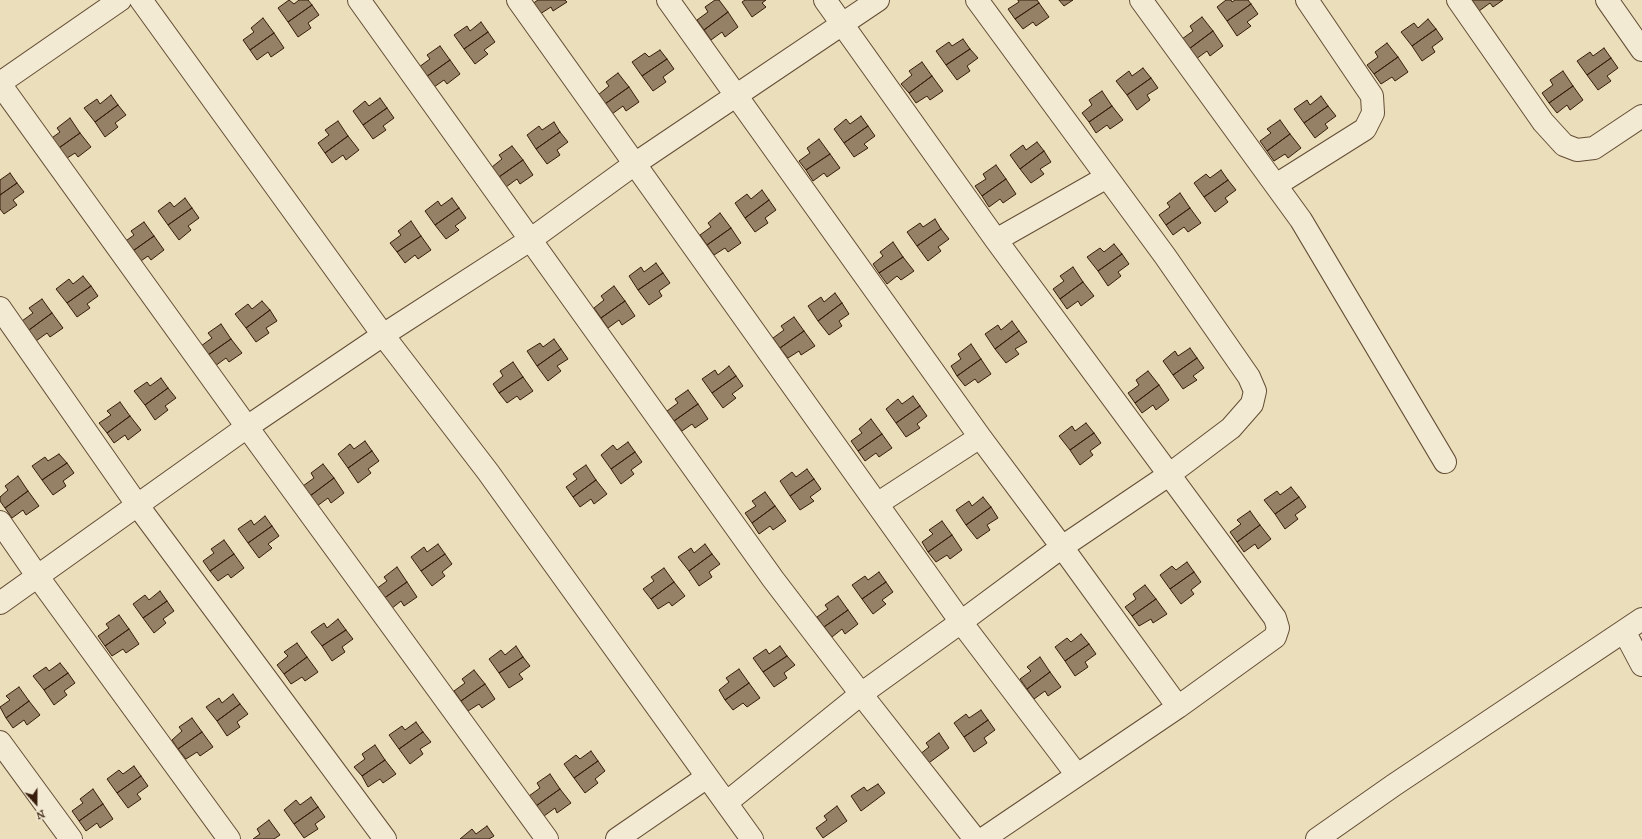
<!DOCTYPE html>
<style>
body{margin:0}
#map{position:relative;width:1642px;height:839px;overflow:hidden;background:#ebdeba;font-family:"IM FELL French Canon",serif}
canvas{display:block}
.north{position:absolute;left:16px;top:783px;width:40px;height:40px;-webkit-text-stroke:3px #f2ead2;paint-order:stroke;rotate:159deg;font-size:11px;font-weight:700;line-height:16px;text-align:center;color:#371d0a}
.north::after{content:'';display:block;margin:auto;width:14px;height:18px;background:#371d0a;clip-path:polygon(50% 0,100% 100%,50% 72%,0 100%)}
</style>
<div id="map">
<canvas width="1642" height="839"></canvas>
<div class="north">N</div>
</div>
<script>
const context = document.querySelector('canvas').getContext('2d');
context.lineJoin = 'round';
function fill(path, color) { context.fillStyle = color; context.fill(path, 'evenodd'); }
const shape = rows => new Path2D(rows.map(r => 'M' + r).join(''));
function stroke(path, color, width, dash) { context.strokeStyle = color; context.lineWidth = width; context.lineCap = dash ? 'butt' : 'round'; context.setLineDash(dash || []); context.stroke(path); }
const building = shape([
 [289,0,294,4,299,0,308,0,312,5,288,22,278,8,289,0],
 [538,0,565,0,567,2,553,11,551,7,540,14,532,4,538,0],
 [715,0,719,0,728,12,704,30,697,20,708,12,705,7,715,0],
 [745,0,766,0,762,3,766,7,752,17,742,2,745,0],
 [1018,0,1037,0,1039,3,1015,19,1008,9,1019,2,1018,0],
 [1059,0,1073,0,1064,6,1059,0],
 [1226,0,1231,0,1232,2,1235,0,1248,0,1251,4,1227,21,1217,7,1226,0],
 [1472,0,1503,0,1493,7,1490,3,1479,11,1472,0],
 [1039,3,1049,17,1036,26,1033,22,1023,29,1015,19,1039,3],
 [1251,4,1258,14,1247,22,1251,26,1237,36,1227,21,1251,4],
 [312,5,319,15,308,23,311,28,298,37,288,22,312,5],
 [728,12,738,27,725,37,722,32,711,40,704,30,728,12],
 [1202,17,1213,31,1189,49,1182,39,1193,31,1190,26,1202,17],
 [263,18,274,33,250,50,243,40,254,32,251,28,263,18],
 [1428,19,1436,29,1412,46,1401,32,1414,23,1418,28,1428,19],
 [481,22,488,32,464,49,454,35,467,26,470,31,481,22],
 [1436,29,1443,39,1432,47,1435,52,1422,61,1412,46,1436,29],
 [1213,31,1223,46,1210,56,1207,51,1196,59,1189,49,1213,31],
 [488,32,495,42,484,50,488,54,475,64,464,49,488,32],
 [274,33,284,48,271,57,268,52,257,60,250,50,274,33],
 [963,39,970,49,946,65,936,51,949,42,952,46,963,39],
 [1387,43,1398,57,1374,74,1367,65,1378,57,1375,52,1387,43],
 [440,46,450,60,426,77,419,67,430,59,427,55,440,46],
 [1604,48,1611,58,1587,75,1577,61,1590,52,1593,56,1604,48],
 [970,49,978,58,967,66,970,71,957,80,946,65,970,49],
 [660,50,667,59,642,76,632,62,645,53,649,57,660,50],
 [1398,57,1408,72,1395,81,1392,77,1381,84,1374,74,1398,57],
 [1611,58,1618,68,1607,76,1611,81,1598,90,1587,75,1611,58],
 [667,59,674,69,663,77,666,82,653,91,642,76,667,59],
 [450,60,460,74,447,84,444,80,434,87,426,77,450,60],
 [922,62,932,76,909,93,901,84,912,75,909,71,922,62],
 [1143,68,1151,78,1127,95,1116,81,1129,71,1132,76,1143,68],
 [1563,71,1573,86,1549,103,1542,93,1553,85,1550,80,1563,71],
 [618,73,629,87,605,104,598,95,609,86,606,82,618,73],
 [932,76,943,91,930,100,927,96,916,103,909,93,932,76],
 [1151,78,1158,88,1147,95,1150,100,1137,110,1127,95,1151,78],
 [1573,86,1583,100,1570,110,1567,105,1557,113,1549,103,1573,86],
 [629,87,639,102,626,111,623,106,612,114,605,104,629,87],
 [1102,91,1112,106,1089,122,1082,113,1092,105,1089,100,1102,91],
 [111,95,118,105,95,122,84,108,97,99,100,104,111,95],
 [1321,96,1328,106,1304,123,1294,109,1307,100,1310,105,1321,96],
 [380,98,387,108,363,125,353,111,365,101,369,106,380,98],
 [118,105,126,115,115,123,118,127,105,137,95,122,118,105],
 [1112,106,1123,120,1110,129,1107,125,1096,133,1089,122,1112,106],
 [1328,106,1336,116,1325,124,1328,128,1315,138,1304,123,1328,106],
 [387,108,394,118,383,126,386,130,373,139,363,125,387,108],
 [861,116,868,126,844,143,834,129,846,119,850,124,861,116],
 [70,118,80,133,56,150,49,140,60,132,57,128,70,118],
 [1280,120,1290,134,1267,151,1260,141,1271,133,1267,129,1280,120],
 [338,121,348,136,325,153,318,143,329,135,325,130,338,121],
 [554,122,560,132,536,149,527,135,539,126,542,130,554,122],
 [868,126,875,136,864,144,868,148,854,157,844,143,868,126],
 [560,132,568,142,557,150,560,155,547,164,536,149,560,132],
 [80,133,91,147,78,157,75,153,64,160,56,150,80,133],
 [1290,134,1301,148,1288,158,1285,154,1274,161,1267,151,1290,134],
 [348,136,359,150,346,160,343,155,332,163,325,153,348,136],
 [819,139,830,154,806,170,799,161,810,153,807,148,819,139],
 [1037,142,1044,151,1020,169,1010,155,1023,145,1026,150,1037,142],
 [512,146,523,160,499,177,492,167,502,159,499,155,512,146],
 [1044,151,1051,162,1040,169,1044,174,1031,183,1020,169,1044,151],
 [830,154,840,168,827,177,824,173,813,181,806,170,830,154],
 [523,160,533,175,520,184,517,179,506,187,499,177,523,160],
 [996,165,1006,179,982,196,975,186,986,179,983,174,996,165],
 [1221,170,1228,180,1204,197,1194,183,1206,174,1210,178,1221,170],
 [10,173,17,183,0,195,0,180,10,173],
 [1006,179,1016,194,1003,203,1000,199,989,207,982,196,1006,179],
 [1228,180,1236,190,1225,198,1228,202,1215,212,1204,197,1228,180],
 [17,183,24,192,13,200,17,205,4,214,0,209,0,195,17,183],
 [762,190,769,200,745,218,735,203,747,194,751,199,762,190],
 [1180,193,1190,208,1166,225,1159,215,1170,207,1167,203,1180,193],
 [185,198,192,208,168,225,158,211,170,202,174,207,185,198],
 [452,198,459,208,435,225,425,211,438,201,441,206,452,198],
 [769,200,776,210,765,218,768,223,755,232,745,218,769,200],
 [192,208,199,218,188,226,191,230,179,240,168,225,192,208],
 [459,208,466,218,455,226,459,230,446,239,435,225,459,208],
 [1190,208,1201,223,1188,232,1184,227,1173,235,1166,225,1190,208],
 [720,213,731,228,707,245,700,235,711,227,708,223,720,213],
 [935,219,941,229,917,246,907,232,920,223,923,227,935,219],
 [411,221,421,236,397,252,390,243,401,235,398,231,411,221],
 [144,222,154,236,130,253,123,243,134,235,131,231,144,222],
 [731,228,741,243,728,252,725,248,714,255,707,245,731,228],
 [941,229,949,239,938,247,941,251,928,261,917,246,941,229],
 [154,236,164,250,151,260,148,256,138,263,130,253,154,236],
 [421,236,431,250,418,259,415,255,405,263,397,252,421,236],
 [893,242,903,257,879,273,873,264,883,256,880,252,893,242],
 [1114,244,1122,254,1098,271,1087,257,1100,248,1104,252,1114,244],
 [1122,254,1129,264,1118,272,1121,276,1108,286,1098,271,1122,254],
 [903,257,914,271,901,280,897,276,887,284,879,273,903,257],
 [656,263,663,273,638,290,629,276,641,267,644,272,656,263],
 [1073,267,1083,282,1060,299,1053,289,1064,281,1060,276,1073,267],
 [663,273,670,283,659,291,662,296,649,305,638,290,663,273],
 [83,276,91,286,67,303,56,289,69,279,73,284,83,276],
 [1083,282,1094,296,1081,306,1078,301,1067,309,1060,299,1083,282],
 [91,286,98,296,87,304,90,308,77,317,67,303,91,286],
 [614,286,625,301,601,318,594,308,604,300,601,296,614,286],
 [835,293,842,303,818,321,808,306,821,297,824,302,835,293],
 [42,299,52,313,29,330,22,321,33,313,29,308,42,299],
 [262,301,270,310,246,328,235,314,248,304,252,309,262,301],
 [625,301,635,316,622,325,619,320,608,328,601,318,625,301],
 [842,303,849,314,839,321,842,326,829,335,818,321,842,303],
 [270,310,277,321,266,328,269,333,256,342,246,328,270,310],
 [52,313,63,328,50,337,47,333,36,341,29,330,52,313],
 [794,317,804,331,780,348,773,338,784,330,781,326,794,317],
 [1012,321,1019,331,995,349,985,334,998,325,1001,330,1012,321],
 [221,324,231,339,208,355,201,346,212,338,208,333,221,324],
 [804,331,815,346,801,355,799,351,788,358,780,348,804,331],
 [1019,331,1027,342,1015,349,1019,354,1006,363,995,349,1019,331],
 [231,339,242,353,229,362,226,358,215,366,208,355,231,339],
 [554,339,561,349,537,366,527,351,540,343,543,347,554,339],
 [971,344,981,359,957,376,951,366,961,359,958,354,971,344],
 [1190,348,1197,358,1173,375,1163,361,1175,351,1178,356,1190,348],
 [561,349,568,359,557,366,561,371,548,381,537,366,561,349],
 [1197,358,1204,368,1193,376,1197,380,1183,389,1173,375,1197,358],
 [981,359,991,374,978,383,975,379,965,386,957,376,981,359],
 [513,362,523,377,499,393,493,384,503,376,500,371,513,362],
 [729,366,736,376,712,393,702,379,715,370,718,375,729,366],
 [1148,371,1159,385,1135,403,1128,393,1139,385,1136,380,1148,371],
 [736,376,743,386,732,394,736,398,723,408,712,393,736,376],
 [523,377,533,391,520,400,517,396,507,403,499,393,523,377],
 [161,378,168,388,145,405,134,391,147,382,150,386,161,378],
 [1159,385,1169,400,1156,410,1153,405,1142,413,1135,403,1159,385],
 [168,388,176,398,165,406,168,410,155,420,145,405,168,388],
 [688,390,698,404,674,421,667,411,678,403,675,399,688,390],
 [913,396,920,406,896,423,886,409,898,399,902,404,913,396],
 [120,402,130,416,107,433,99,423,111,415,107,411,120,402],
 [698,404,708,419,695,428,692,424,682,431,674,421,698,404],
 [920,406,927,416,917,424,920,428,906,437,896,423,920,406],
 [130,416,141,430,128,440,125,435,114,443,107,433,130,416],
 [871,419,882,434,858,451,851,441,862,433,859,429,871,419],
 [1086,423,1094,433,1070,450,1059,436,1072,426,1075,431,1086,423],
 [1094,433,1101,443,1090,451,1093,455,1080,465,1070,450,1094,433],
 [882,434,892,448,879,457,876,453,865,461,858,451,882,434],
 [365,441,372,451,348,468,338,454,350,444,354,449,365,441],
 [628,442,635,452,611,469,601,455,613,445,617,450,628,442],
 [372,451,379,461,368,469,371,473,358,483,348,468,372,451],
 [635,452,642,462,631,470,634,474,621,484,611,469,635,452],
 [59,454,67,463,42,480,32,466,45,457,48,461,59,454],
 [67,463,74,473,63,481,66,486,53,495,42,480,67,463],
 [323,464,334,478,310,496,303,486,314,478,311,473,323,464],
 [586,465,596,480,573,497,566,487,577,479,573,474,586,465],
 [807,469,814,479,790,496,780,481,792,472,796,477,807,469],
 [18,476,28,491,5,508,0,501,0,497,8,490,5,486,18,476],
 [334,478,344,493,331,503,328,498,317,506,310,496,334,478],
 [814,479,821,489,810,497,814,501,800,510,790,496,814,479],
 [596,480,607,494,594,504,591,499,580,507,573,497,596,480],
 [1291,487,1299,497,1275,514,1264,500,1277,491,1280,495,1291,487],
 [28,491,39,506,26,515,23,510,12,518,5,508,28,491],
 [765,492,775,506,752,523,745,513,756,506,752,501,765,492],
 [983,497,991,507,966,525,956,510,969,501,972,506,983,497],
 [1299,497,1306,507,1295,515,1298,519,1285,529,1275,514,1299,497],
 [775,506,786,521,773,530,770,526,759,534,752,523,775,506],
 [991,507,998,518,987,525,990,530,977,539,966,525,991,507],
 [1250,511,1260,525,1237,542,1230,532,1241,524,1237,520,1250,511],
 [265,516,272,526,248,543,238,529,251,520,254,525,265,516],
 [942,521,952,535,928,552,922,542,933,534,929,530,942,521],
 [1260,525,1271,539,1258,549,1255,544,1244,552,1237,542,1260,525],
 [272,526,279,536,268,544,272,548,259,558,248,543,272,526],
 [952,535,962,550,950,559,947,555,936,562,928,552,952,535],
 [224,540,234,554,210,571,203,561,214,553,211,549,224,540],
 [438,544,445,554,421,571,411,557,424,547,427,552,438,544],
 [705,544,712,554,689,571,678,557,691,548,694,553,705,544],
 [234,554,244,568,231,578,228,574,218,581,210,571,234,554],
 [445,554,452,564,442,572,445,576,432,586,421,571,445,554],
 [712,554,720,564,709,572,712,577,699,586,689,571,712,554],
 [1187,562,1194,572,1170,589,1160,575,1172,566,1176,570,1187,562],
 [397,567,407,582,383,599,376,589,387,581,384,577,397,567],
 [664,568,674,582,651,599,643,589,654,581,651,577,664,568],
 [879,572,886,582,862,599,852,585,865,576,868,580,879,572],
 [1194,572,1201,582,1191,590,1194,594,1181,604,1170,589,1194,572],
 [407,582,417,597,404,606,401,601,391,609,383,599,407,582],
 [674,582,685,596,672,606,669,602,658,609,651,599,674,582],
 [886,582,893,592,882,600,886,604,873,614,862,599,886,582],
 [1145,585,1156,599,1132,616,1125,607,1136,599,1133,594,1145,585],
 [160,591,167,601,143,618,133,604,145,595,149,600,160,591],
 [838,596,848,610,824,627,817,617,828,609,825,605,838,596],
 [1156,599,1167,614,1153,623,1151,619,1139,626,1132,616,1156,599],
 [167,601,174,611,163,619,166,623,154,633,143,618,167,601],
 [848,610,858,624,845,634,842,629,832,637,824,627,848,610],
 [119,615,129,629,105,646,98,636,109,628,106,624,119,615],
 [338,619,346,630,322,646,311,632,324,623,327,628,338,619],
 [129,629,139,644,126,653,123,649,112,656,105,646,129,629],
 [346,630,353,639,342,647,345,652,332,661,322,646,346,630],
 [1081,634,1089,644,1065,661,1055,647,1067,638,1071,642,1081,634],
 [297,643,307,657,284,674,277,665,288,656,284,652,297,643],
 [1089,644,1096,654,1085,662,1088,667,1075,676,1065,661,1089,644],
 [516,646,523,657,499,673,489,659,501,650,505,655,516,646],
 [780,646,787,656,763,672,753,658,766,649,769,654,780,646],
 [787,656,795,665,784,673,787,678,774,687,763,672,787,656],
 [307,657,318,672,305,681,302,677,291,684,284,674,307,657],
 [523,657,530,666,519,674,523,679,509,688,499,673,523,657],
 [1040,657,1050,672,1027,689,1020,679,1031,671,1027,667,1040,657],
 [60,663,68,673,44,690,33,676,46,667,49,671,60,663],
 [739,669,749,683,725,700,719,690,729,682,726,678,739,669],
 [474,670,485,684,461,701,454,691,465,683,462,679,474,670],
 [1050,672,1061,687,1048,696,1045,691,1034,699,1027,689,1050,672],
 [68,673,75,683,64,691,67,695,54,705,44,690,68,673],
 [749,683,760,698,747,707,743,703,733,710,725,700,749,683],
 [485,684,495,699,482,708,479,704,468,711,461,701,485,684],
 [19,687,29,701,6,718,0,707,10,700,6,696,19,687],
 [233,694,240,704,217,721,206,707,219,698,222,703,233,694],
 [29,701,40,715,27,725,24,720,13,728,6,718,29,701],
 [240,704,248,714,237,722,240,727,227,736,217,721,240,704],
 [981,710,988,720,964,737,954,723,966,714,969,718,981,710],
 [192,718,202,732,178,749,172,740,182,731,179,727,192,718],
 [988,720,995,730,984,738,987,743,974,752,964,737,988,720],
 [416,722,423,732,399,749,389,735,402,726,405,730,416,722],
 [202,732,213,747,200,756,197,752,186,759,178,749,202,732],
 [423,732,431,742,420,749,423,754,410,764,399,749,423,732],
 [939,733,949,748,926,765,919,755,929,747,926,743,939,733],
 [375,745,385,760,362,776,354,767,365,759,362,754,375,745],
 [591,751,598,761,574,778,564,764,576,755,580,759,591,751],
 [385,760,396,774,383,783,380,779,368,787,362,776,385,760],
 [598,761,605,771,595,779,598,783,585,793,574,778,598,761],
 [134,766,141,776,117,793,107,779,119,770,123,774,134,766],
 [550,774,560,789,536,806,529,796,540,788,537,783,550,774],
 [141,776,148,786,137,794,141,799,128,808,117,793,141,776],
 [878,784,885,793,861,811,851,796,864,787,867,791,878,784],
 [93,789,103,804,79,821,72,811,83,803,80,799,93,789],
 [560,789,571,803,557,813,555,808,544,816,536,806,560,789],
 [311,797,318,807,294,824,284,810,296,800,300,805,311,797],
 [103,804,113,819,100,828,97,823,86,831,79,821,103,804],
 [837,806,847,821,823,838,816,828,827,820,824,816,837,806],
 [318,807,325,817,315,824,318,829,304,838,294,824,318,807],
 [269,820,280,835,274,839,253,839,260,834,257,829,269,820],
 [487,826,494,836,489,839,460,839,472,829,476,834,487,826]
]);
fill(building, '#958166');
stroke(building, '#371d0a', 1);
const minor = shape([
 [141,0,383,335,488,472,752,839],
 [359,0,773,579,861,694,975,839],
 [518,0,961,622,1077,775],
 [668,0,980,437,1062,547,1178,707],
 [825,0,996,240,1275,618,1278,628,1275,637,1178,707,983,839],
 [1141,0,1301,220,1445,462],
 [1458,0,1543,122,1564,145,1577,150,1594,148,1642,116],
 [1607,0,1642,50],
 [0,83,120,0],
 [0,84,247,427,547,839],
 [1276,185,1365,129,1373,113,1372,96,1307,0],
 [996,240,1107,177],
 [0,308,138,506,385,839],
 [877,504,980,437],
 [0,522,38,577,229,839],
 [0,603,247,427,383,335,530,240,636,163,878,0],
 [1624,631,1642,665],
 [0,742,71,839],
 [726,803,861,694,961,622,1062,547,1170,474,1231,428,1252,404,1255,391,1249,377,1165,256,977,0],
 [617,839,707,777],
 [1317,839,1394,785,1642,619]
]);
stroke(minor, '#644d36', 24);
stroke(minor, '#f2ead2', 22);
</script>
